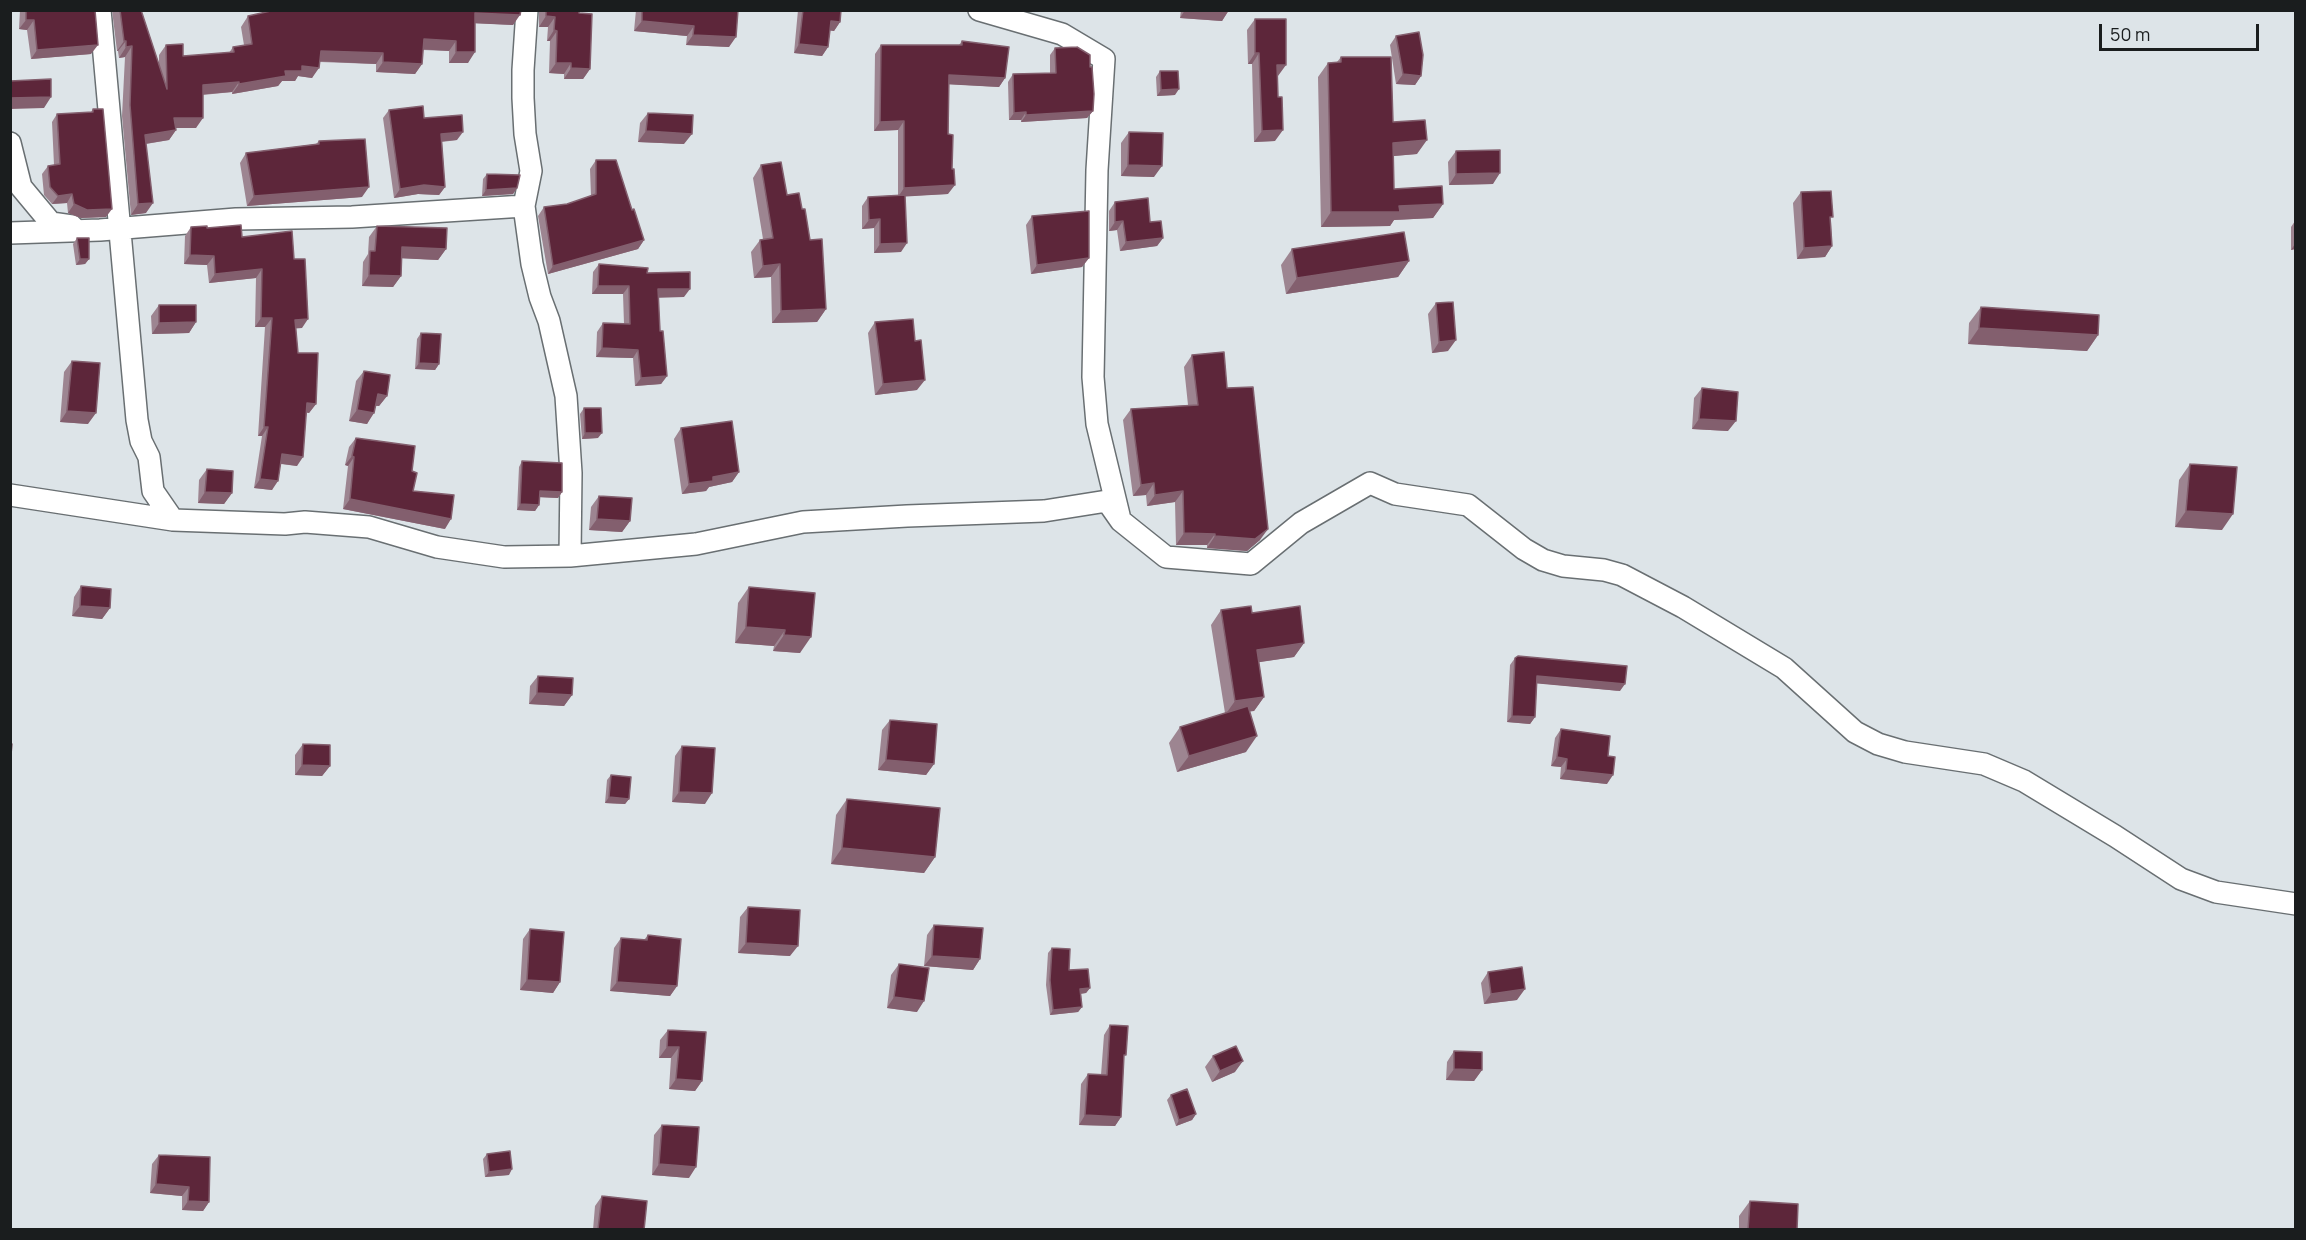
<!DOCTYPE html>
<style>
body{margin:0}
#map{position:relative;width:2306px;height:1240px;overflow:hidden;background:#dde4e8;font-family:Manrope,sans-serif}
canvas{display:block}
.frame{position:absolute;inset:0;border:12px solid #1a1d1e;pointer-events:none}
.scale{position:absolute;left:2099px;top:24px;width:160px;height:27px;box-sizing:border-box;border:3px solid #1a1d1e;border-top:0;padding-left:8px;font-size:18px;line-height:21px;white-space:nowrap;color:#1a1d1e;-webkit-text-stroke:4px #dde4e8;paint-order:stroke}
</style>
<div id="map">
<canvas width="2306" height="1240"></canvas>
<div class="frame"></div>
<div class="scale">50 m</div>
</div>
<script>
const context = document.querySelector('canvas').getContext('2d');
context.lineJoin = 'round';
const shape = rows => new Path2D(rows.map(r => 'M' + r).join(''));
function stroke(path, color, width, dash) { context.strokeStyle = color; context.lineWidth = width; context.lineCap = dash ? 'butt' : 'round'; context.setLineDash(dash || []); context.stroke(path); }
function fill(path, color) { context.fillStyle = color; context.fill(path, 'evenodd'); }
const minor = shape([
 [100,10,137,420,141,441,149,457,153,491,173,520],
 [527,10,523,70,523,98,525,134,531,171,524,206,532,264,540,297,549,321,566,396,571,473,570,556],
 [979,10,1062,34,1104,59,1097,170,1093,377,1097,424,1119,515],
 [10,143,21,187,51,223,72,226],
 [10,233,100,230,236,219,352,217,524,206],
 [10,495,173,520,285,524,305,522,369,527,437,547,504,557,570,556,696,544,803,522,907,516,1044,511,1107,501,1121,521,1166,557,1251,564,1301,523,1370,483,1395,494,1468,505,1524,549,1543,560,1563,566,1604,570,1622,575,1683,607,1784,668,1855,732,1878,744,1905,752,1984,764,2024,781,2115,836,2181,879,2216,892,2296,904]
]);
stroke(minor, '#696f72', 24);
stroke(minor, '#fff', 21);
fill(shape([
 [20,10,95,10,91,54,31,59,27,30,19,29],
 [112,10,141,10,159,64,159,55,166,45,183,56,229,53,233,47,244,45,241,27,248,16,268,12,268,10,521,10,513,25,475,23,468,63,449,63,449,51,423,50,422,64,415,74,376,72,376,64,320,62,312,78,298,76,295,81,282,81,278,86,232,94,232,92,203,95,196,128,176,128,176,130,169,140,146,144,146,213,131,215,122,116,125,57,119,58,118,51,117,51],
 [539,10,579,10,579,13,590,69,583,79,564,79,564,74,549,73,550,41,547,41,548,27,539,27],
 [636,10,738,10,729,47,686,45,687,36,634,31],
 [798,10,841,10,840,22,834,31,830,30,828,47,822,56,794,53],
 [1181,10,1229,10,1222,21,1180,18],
 [1255,19,1278,76,1277,76,1275,141,1254,142,1252,64,1248,64,1247,30],
 [1396,36,1421,76,1415,85,1396,84,1390,45],
 [962,41,1005,78,999,87,949,84,948,194,905,196,901,252,874,253,874,228,862,229,862,206,868,197,898,195,898,130,874,131,875,54,881,45,959,45],
 [1055,48,1090,67,1093,111,1087,118,1021,122,1021,120,1009,120,1008,82,1013,74,1050,73,1050,55],
 [1341,57,1393,122,1417,154,1393,156,1394,189,1443,204,1433,218,1394,220,1390,226,1321,227,1318,77,1328,63,1337,62],
 [1160,71,1175,95,1157,96,1156,77],
 [93,109,106,217,81,218,68,213,67,203,52,204,44,195,42,174,48,166,54,165,52,122,57,114,91,112],
 [389,110,424,118,457,140,442,142,445,187,439,195,418,194,394,198,383,118],
 [648,113,684,144,638,142,640,123],
 [1129,132,1154,177,1121,176,1121,143],
 [319,141,362,197,247,206,240,163,246,153,316,144],
 [1456,151,1493,184,1449,185,1448,162],
 [596,160,632,210,644,240,638,249,548,274,538,216,544,207,567,204,591,196,590,169],
 [761,165,787,195,802,209,826,309,817,322,772,323,771,277,754,278,751,252,760,240,763,239,753,178],
 [487,174,517,188,513,194,482,196,483,179],
 [1801,192,1831,221,1832,246,1825,257,1797,259,1793,203],
 [1115,202,1150,222,1163,238,1157,246,1120,251,1117,230,1109,231,1109,211],
 [1032,216,1089,258,1082,267,1031,274,1026,225],
 [2295,221,2295,264,2294,264,2295,249,2291,250,2291,227],
 [377,226,446,249,438,260,402,258,401,276,393,287,362,286,363,262,368,254,369,237],
 [191,227,207,228,242,237,294,259,302,328,296,328,298,353,316,404,309,413,307,412,297,466,281,464,272,490,254,488,262,436,258,436,265,327,255,327,256,278,209,283,207,265,184,264,185,236],
 [77,238,89,259,85,264,76,265,73,244],
 [1292,249,1409,261,1398,277,1286,294,1281,265],
 [599,264,647,273,684,297,658,297,660,331,667,376,661,384,635,386,633,358,596,357,597,332,603,323,624,324,623,294,592,294,593,272],
 [1436,303,1448,351,1432,353,1428,314],
 [159,305,196,322,189,333,152,334,151,316],
 [1981,307,2098,335,2087,351,1968,344,1969,323],
 [875,322,917,390,875,395,868,333],
 [421,333,439,364,435,370,415,369,417,339],
 [1192,355,1227,388,1260,540,1247,551,1207,548,1207,545,1176,545,1175,502,1147,506,1146,495,1133,496,1123,420,1131,409,1188,405,1184,367],
 [72,361,88,424,60,422,64,372],
 [364,371,387,396,379,406,376,406,367,424,349,421,356,381],
 [1702,388,1728,431,1692,429,1694,398],
 [584,408,598,438,582,439,580,414],
 [681,428,739,472,732,482,709,487,706,491,682,494,674,439],
 [356,438,412,471,413,491,445,529,343,509,348,466,345,465,349,447],
 [522,461,562,492,558,498,540,497,539,505,535,511,517,510,519,467],
 [2190,464,2222,530,2175,527,2179,480],
 [207,469,232,493,224,504,198,503,199,480],
 [599,496,630,521,622,532,589,530,591,507],
 [81,586,110,608,102,619,72,616,74,597],
 [749,587,815,593,800,653,773,651,774,646,735,643,738,603],
 [1221,610,1252,613,1304,643,1294,657,1259,662,1264,697,1254,711,1250,711,1246,752,1177,772,1169,743,1180,727,1225,713,1211,625],
 [1515,658,1620,691,1537,683,1535,717,1530,724,1507,722,1510,665],
 [538,676,572,695,564,706,529,704,530,686],
 [890,720,934,764,926,775,878,770,882,730],
 [1561,729,1608,756,1607,784,1560,779,1561,767,1551,766,1555,738],
 [303,744,330,766,322,776,295,775,295,755],
 [682,746,705,804,672,802,675,756],
 [611,775,629,799,625,804,605,803,607,780],
 [847,799,935,857,924,873,831,864,836,815],
 [748,907,790,956,738,953,740,917],
 [934,925,980,959,973,970,924,966,927,935],
 [530,929,560,982,553,993,520,990,523,939],
 [648,935,677,986,670,996,610,991,614,948,621,938,644,940],
 [1052,948,1069,970,1090,988,1086,993,1081,994,1082,1007,1078,1012,1050,1015,1046,985,1048,953],
 [899,964,917,1012,887,1008,891,975],
 [1488,972,1517,1000,1484,1004,1481,983],
 [1110,1025,1124,1057,1121,1117,1115,1126,1079,1125,1081,1084,1088,1074,1101,1075,1104,1035],
 [668,1030,702,1081,695,1091,669,1089,671,1058,659,1058,660,1040],
 [1454,1051,1482,1070,1474,1081,1446,1080,1447,1062],
 [1213,1056,1235,1072,1212,1082,1205,1067],
 [1171,1095,1196,1114,1192,1120,1176,1126,1167,1100],
 [662,1125,689,1178,652,1175,654,1135],
 [487,1154,509,1175,485,1177,483,1159],
 [159,1155,209,1202,203,1211,182,1210,182,1196,150,1193,152,1164],
 [602,1196,644,1230,593,1230,595,1206],
 [1750,1201,1797,1230,1739,1230,1739,1216]
]), '#9d8591');
fill(shape([
 [1185,10,1229,10,1222,21,1180,18],
 [475,13,520,15,513,25,468,23],
 [546,16,555,17,548,27,539,27],
 [26,20,34,20,27,30,19,29],
 [642,21,694,26,687,36,634,31],
 [831,21,840,22,834,31,825,30],
 [554,30,557,31,550,41,547,41],
 [693,35,736,37,729,47,686,45],
 [424,39,456,41,449,51,417,49],
 [124,41,126,41,118,51,117,51],
 [799,44,828,47,822,56,794,53],
 [98,45,91,54,31,59,37,50],
 [132,46,125,57,119,58,126,47],
 [321,51,383,53,376,64,313,61],
 [456,52,475,52,468,63,449,63],
 [1255,53,1259,53,1252,64,1248,64],
 [383,62,422,64,415,74,376,72],
 [556,63,571,63,564,74,549,73],
 [1277,65,1286,65,1278,76,1270,76],
 [302,66,319,68,312,78,298,76,295,81,282,81,278,86,232,94,239,84],
 [571,68,590,69,583,79,564,79],
 [1403,74,1421,76,1415,85,1396,84],
 [949,75,1005,78,999,87,942,84],
 [239,82,232,92,196,95,203,85],
 [1179,89,1175,95,1157,96,1161,90],
 [51,97,44,108,10,109,10,98],
 [1093,111,1087,118,1021,122,1026,115],
 [1026,112,1021,120,1009,120,1014,113],
 [174,118,203,118,196,128,167,128],
 [904,121,898,130,874,131,880,122],
 [176,130,169,140,138,145,145,135],
 [1283,130,1275,141,1254,142,1262,131],
 [646,131,692,134,684,144,638,142],
 [463,132,457,140,435,142,441,134],
 [1427,140,1417,154,1383,157,1393,143],
 [1128,165,1162,166,1154,177,1121,176],
 [1500,173,1493,184,1449,185,1456,174],
 [424,185,445,187,439,195,418,194,394,198,400,189],
 [955,185,948,194,898,197,904,188],
 [369,187,362,197,247,206,254,196],
 [517,188,513,194,482,196,486,190],
 [72,194,67,203,52,204,58,196],
 [153,203,146,213,131,215,138,204],
 [74,204,112,209,106,217,81,218,68,213],
 [1443,204,1433,218,1394,220,1390,226,1321,227,1331,212,1399,206],
 [880,219,874,228,862,229,869,220],
 [1123,221,1117,230,1109,231,1115,222],
 [1163,238,1157,246,1120,251,1126,242],
 [644,240,638,249,548,274,553,266],
 [907,243,901,252,874,253,880,244],
 [2295,244,2295,249,2291,250],
 [1832,246,1825,257,1797,259,1804,248],
 [402,247,446,249,438,260,395,258],
 [190,255,214,256,207,265,184,264],
 [1089,258,1082,267,1031,274,1037,265],
 [80,259,89,259,85,264,76,265],
 [1409,261,1398,277,1286,294,1297,278],
 [780,264,771,277,754,278,763,266],
 [262,269,256,278,209,283,215,274],
 [369,275,401,276,393,287,362,286],
 [598,286,629,286,623,294,592,294],
 [658,289,690,289,684,297,652,298],
 [826,309,817,322,772,323,781,311],
 [261,318,272,318,265,327,255,327],
 [308,319,302,328,289,329,295,320],
 [196,322,189,333,152,334,159,323],
 [1979,328,2098,335,2087,351,1968,344],
 [1456,340,1448,351,1432,353,1439,342],
 [602,348,638,350,633,358,596,357],
 [419,363,439,364,435,370,415,369],
 [667,376,661,384,635,386,641,378],
 [925,380,917,390,875,395,883,384],
 [378,394,387,396,379,406,370,405],
 [307,403,316,404,309,413,301,412],
 [357,410,374,413,367,424,349,421],
 [67,411,96,413,88,424,60,422],
 [1699,419,1736,421,1728,431,1692,429],
 [264,427,268,427,262,436,258,436],
 [585,433,602,433,598,438,582,439],
 [282,454,303,457,297,466,276,463],
 [352,456,354,457,348,466,345,465],
 [739,472,732,482,709,487,706,491,682,494,689,484,713,477],
 [260,479,278,481,272,490,254,488],
 [1154,483,1146,495,1133,496,1141,485],
 [540,491,562,492,558,498,536,497],
 [1183,491,1175,502,1147,506,1155,495],
 [205,492,232,493,224,504,198,503],
 [350,499,451,519,445,529,343,509],
 [520,504,539,505,535,511,517,510],
 [2186,511,2233,514,2222,530,2175,527],
 [597,519,630,521,622,532,589,530],
 [1268,529,1260,540,1247,551,1207,548,1215,536],
 [1184,533,1215,534,1207,545,1176,545],
 [80,606,110,608,102,619,72,616],
 [746,627,785,630,774,646,735,643],
 [784,635,811,637,800,653,773,651],
 [1304,643,1294,657,1247,664,1257,650],
 [1537,676,1625,684,1620,691,1532,683],
 [537,693,572,695,564,706,529,704],
 [1264,697,1254,711,1225,715,1235,701],
 [1512,716,1535,717,1530,724,1507,722],
 [1257,736,1246,752,1177,772,1189,756],
 [1557,757,1567,759,1561,767,1551,766],
 [886,760,934,764,926,775,878,770],
 [302,765,330,766,322,776,295,775],
 [1566,770,1613,775,1607,784,1560,779],
 [679,792,712,793,705,804,672,802],
 [609,797,629,799,625,804,605,803],
 [842,848,935,857,924,873,831,864],
 [746,943,798,946,790,956,738,953],
 [932,956,980,959,973,970,924,966],
 [527,980,560,982,553,993,520,990],
 [617,982,677,986,670,996,610,991],
 [1090,988,1086,993,1076,994,1080,989],
 [1525,989,1517,1000,1484,1004,1491,994],
 [894,997,924,1001,917,1012,887,1008],
 [1082,1007,1078,1012,1050,1015,1053,1010],
 [667,1047,679,1047,671,1058,659,1058],
 [1243,1061,1235,1072,1212,1082,1220,1071],
 [1454,1069,1482,1070,1474,1081,1446,1080],
 [676,1079,702,1081,695,1091,669,1089],
 [1196,1114,1192,1120,1176,1126,1179,1120],
 [1085,1115,1121,1117,1115,1126,1079,1125],
 [659,1164,696,1167,689,1178,652,1175],
 [512,1169,509,1175,485,1177,489,1172],
 [156,1184,189,1187,182,1196,150,1193],
 [188,1201,209,1202,203,1211,182,1210]
]), '#835f6e');
const building = shape([
 [26,10,95,10,98,45,37,50,34,20,26,20,26,10],
 [120,10,141,10,167,89,166,45,183,44,183,56,234,52,233,47,252,44,248,16,275,10,521,10,520,15,475,13,475,52,456,52,456,41,424,39,422,64,383,62,383,53,321,51,319,68,302,66,302,71,285,71,286,76,239,84,239,82,203,85,203,118,174,118,176,130,145,135,153,203,138,204,130,105,132,46,126,47,126,41,124,41,120,10],
 [546,10,579,10,579,13,592,14,590,69,571,68,571,63,556,63,557,31,554,30,555,17,546,16,546,10],
 [642,10,738,10,736,37,693,35,694,26,642,21,642,10],
 [803,10,841,10,840,22,831,21,828,47,799,44,803,10],
 [1255,19,1286,19,1286,65,1277,65,1278,97,1282,97,1283,130,1262,131,1259,53,1255,53,1255,19],
 [1419,32,1423,55,1421,76,1403,74,1396,36,1419,32],
 [962,41,1009,47,1005,78,949,75,948,134,953,135,952,169,954,169,955,185,904,188,904,121,880,122,881,45,962,45,962,41],
 [1077,47,1090,55,1090,67,1092,67,1094,94,1093,111,1026,115,1026,112,1014,113,1013,74,1056,73,1055,48,1077,47],
 [1341,57,1391,57,1393,122,1425,120,1427,140,1393,143,1394,189,1442,186,1443,204,1399,206,1400,212,1331,212,1328,63,1341,62,1341,57],
 [1160,71,1178,71,1179,89,1161,90,1160,71],
 [51,79,51,97,10,98,10,81,51,79],
 [423,106,424,118,462,115,463,132,441,134,445,187,424,185,400,189,389,110,423,106],
 [93,109,103,109,112,209,87,210,74,204,72,194,58,196,50,187,48,166,60,164,57,114,93,112,93,109],
 [648,113,693,115,692,134,646,131,648,113],
 [1129,132,1163,133,1162,166,1128,165,1129,132],
 [365,139,369,187,254,196,246,153,319,144,319,141,365,139],
 [1500,150,1500,173,1456,174,1456,151,1500,150],
 [596,160,616,160,632,210,634,209,644,240,553,266,544,207,567,204,596,194,596,160],
 [781,162,787,195,799,193,802,209,805,209,810,240,822,239,826,309,781,311,780,264,763,266,760,240,773,238,761,165,781,162],
 [487,174,520,175,517,188,486,190,487,174],
 [1831,191,1833,217,1830,217,1832,246,1804,248,1801,192,1831,191],
 [905,195,907,243,880,244,880,219,869,220,868,197,905,195],
 [1148,198,1150,222,1161,221,1163,238,1126,242,1123,221,1115,222,1115,202,1148,198],
 [1089,211,1089,258,1037,265,1032,216,1089,211],
 [241,225,242,237,292,231,294,259,305,259,308,319,295,320,298,353,318,353,316,404,307,403,303,457,282,454,278,481,260,479,268,427,264,427,272,318,261,318,262,269,215,274,214,256,190,255,191,227,207,226,207,228,241,225],
 [377,226,447,228,446,249,402,247,401,276,369,275,370,251,375,251,377,226],
 [1404,232,1409,261,1297,278,1292,249,1404,232],
 [77,238,89,238,89,259,80,259,77,238],
 [599,264,648,268,647,273,690,272,690,289,658,289,660,331,663,331,667,376,641,378,638,350,602,348,603,323,630,324,629,286,598,286,599,264],
 [1453,302,1456,340,1439,342,1436,303,1453,302],
 [159,305,196,305,196,322,159,323,159,305],
 [1981,307,2099,315,2098,335,1979,328,1981,307],
 [913,319,915,341,921,340,925,380,883,384,875,322,913,319],
 [421,333,441,334,439,364,419,363,421,333],
 [1224,352,1227,388,1253,387,1268,529,1255,539,1215,536,1215,534,1184,533,1183,491,1155,495,1154,483,1141,485,1131,409,1198,405,1192,355,1224,352],
 [72,361,100,363,96,413,67,411,72,361],
 [364,371,390,375,387,396,378,394,374,413,357,410,364,371],
 [1702,388,1738,392,1736,421,1699,419,1702,388],
 [584,408,601,408,602,433,585,433,584,408],
 [732,421,739,472,713,477,713,481,689,484,681,428,732,421],
 [356,438,415,446,412,471,417,473,413,491,454,495,451,519,350,499,354,457,352,456,356,438],
 [522,461,562,463,562,492,540,491,539,505,520,504,522,461],
 [2190,464,2237,467,2233,514,2186,511,2190,464],
 [207,469,233,471,232,493,205,492,207,469],
 [599,496,632,498,630,521,597,519,599,496],
 [81,586,111,589,110,608,80,606,81,586],
 [749,587,815,593,811,637,784,635,785,630,746,627,749,587],
 [1251,606,1252,613,1300,606,1304,643,1257,650,1264,697,1235,701,1221,610,1251,606],
 [1518,656,1627,666,1625,684,1537,676,1535,717,1512,716,1515,658,1518,656],
 [538,676,573,678,572,695,537,693,538,676],
 [1248,706,1257,736,1189,756,1180,727,1248,706],
 [890,720,937,724,934,764,886,760,890,720],
 [1561,729,1610,736,1608,756,1615,757,1613,775,1566,770,1567,759,1557,757,1561,729],
 [10,744,12,744,10,765,10,744],
 [303,744,330,745,330,766,302,765,303,744],
 [682,746,715,748,712,793,679,792,682,746],
 [611,775,631,777,629,799,609,797,611,775],
 [847,799,940,808,935,857,842,848,847,799],
 [748,907,800,910,798,946,746,943,748,907],
 [934,925,983,928,980,959,932,956,934,925],
 [530,929,564,932,560,982,527,980,530,929],
 [648,935,681,939,677,986,617,982,621,938,647,940,648,935],
 [1052,948,1070,949,1069,970,1088,969,1090,988,1080,989,1082,1007,1053,1010,1050,980,1052,948],
 [899,964,929,968,924,1001,894,997,899,964],
 [1522,967,1525,989,1491,994,1488,972,1522,967],
 [1110,1025,1128,1026,1126,1055,1124,1055,1121,1117,1085,1115,1088,1074,1107,1075,1110,1025],
 [668,1030,706,1032,702,1081,676,1079,679,1047,667,1047,668,1030],
 [1236,1046,1243,1061,1220,1071,1213,1056,1236,1046],
 [1454,1051,1482,1052,1482,1070,1454,1069,1454,1051],
 [1187,1089,1196,1114,1179,1120,1171,1095,1187,1089],
 [662,1125,699,1127,696,1167,659,1164,662,1125],
 [510,1151,512,1169,489,1172,487,1154,510,1151],
 [159,1155,210,1157,209,1202,188,1201,189,1187,156,1184,159,1155],
 [602,1196,647,1201,644,1230,598,1229,602,1196],
 [1750,1201,1798,1204,1797,1230,1748,1230,1750,1201]
]);
fill(building, '#5d263a');
stroke(building, '#835f6e', 1.5);
</script>
